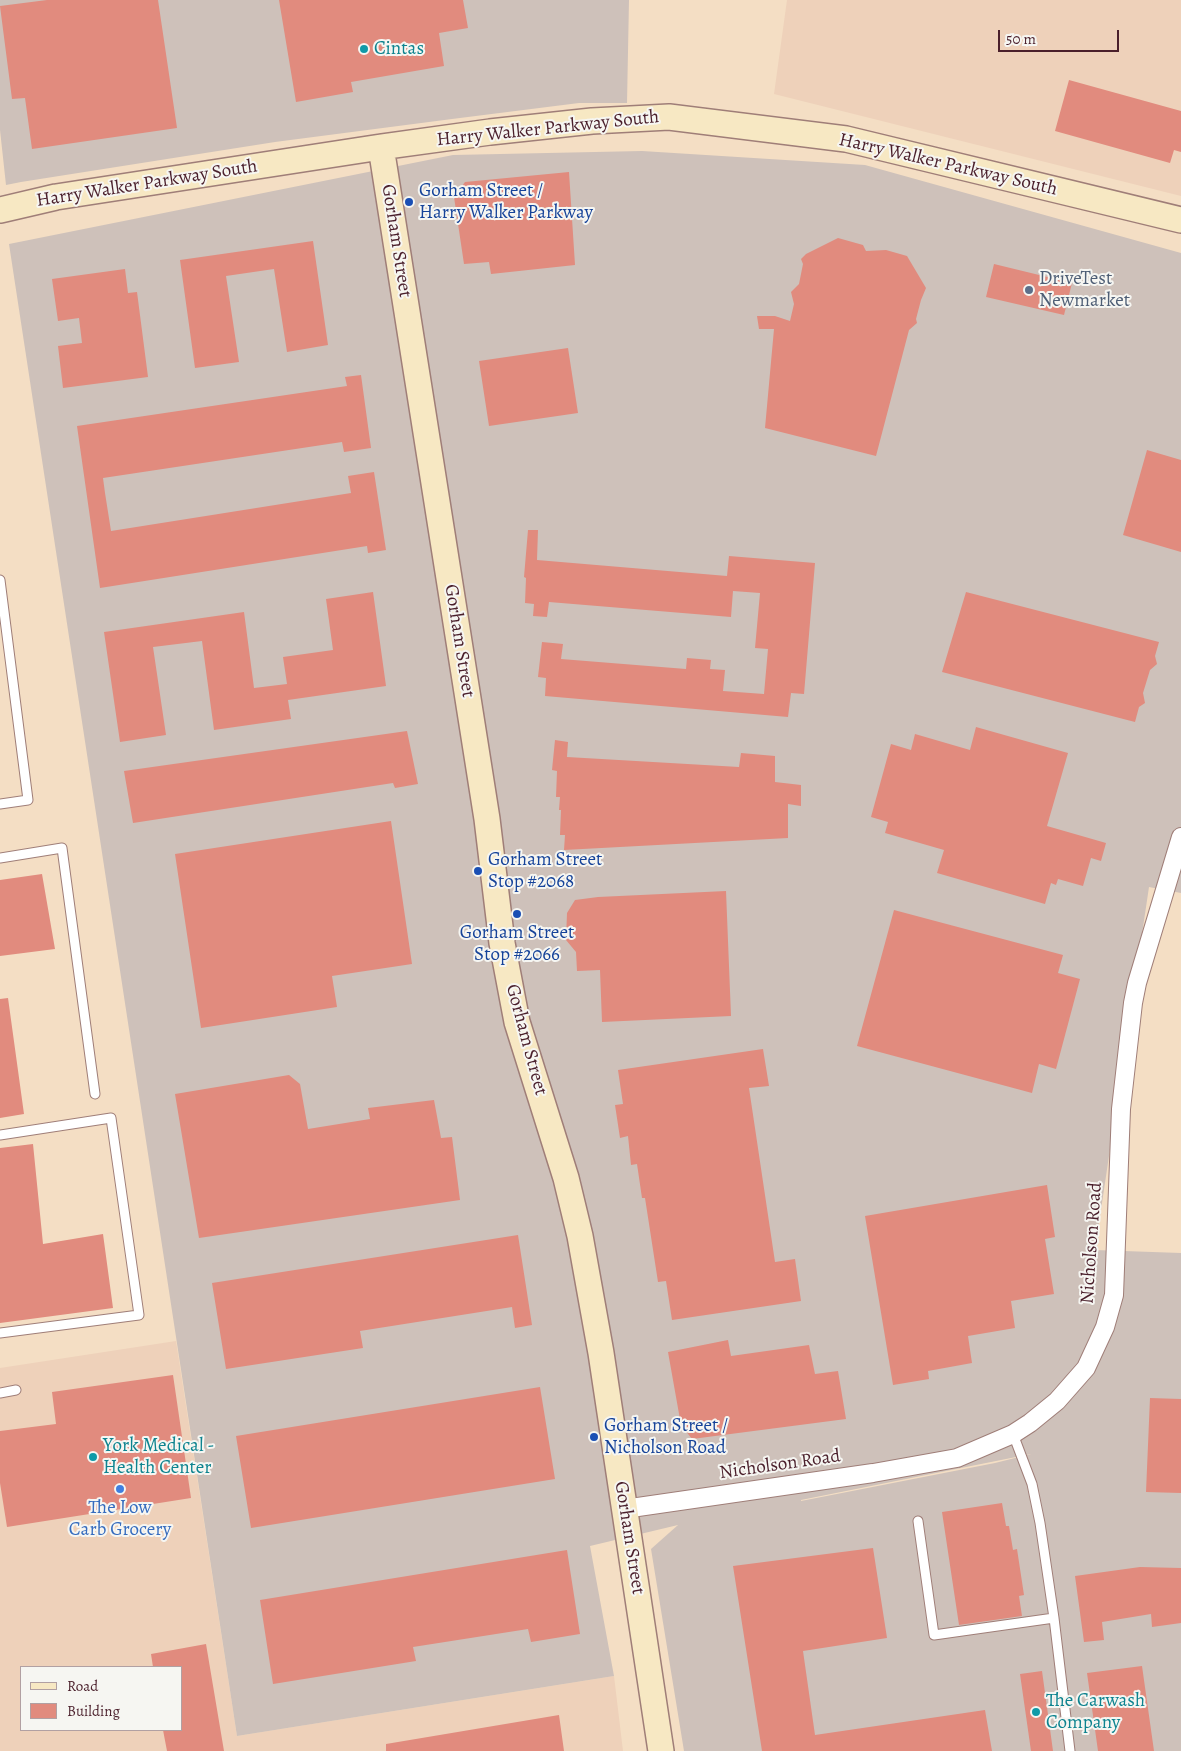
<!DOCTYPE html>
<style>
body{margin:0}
#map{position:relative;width:1181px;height:1751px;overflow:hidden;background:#f4dec4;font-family:Alegreya,serif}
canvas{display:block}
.legend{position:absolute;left:20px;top:1666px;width:162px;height:65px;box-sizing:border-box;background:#f6f6f2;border:1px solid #b1a0a2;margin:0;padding:6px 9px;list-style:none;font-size:15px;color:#4a1f2b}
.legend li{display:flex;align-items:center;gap:10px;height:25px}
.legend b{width:25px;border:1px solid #b1a0a2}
.scale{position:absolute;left:998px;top:30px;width:121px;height:22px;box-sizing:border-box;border:2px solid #4a1f2b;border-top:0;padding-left:6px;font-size:15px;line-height:18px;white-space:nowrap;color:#4a1f2b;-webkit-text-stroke:4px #f6f6f2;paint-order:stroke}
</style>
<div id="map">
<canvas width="1181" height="1751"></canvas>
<ul class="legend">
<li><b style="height:6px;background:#f7e8c3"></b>Road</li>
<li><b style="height:14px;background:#e18b7e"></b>Building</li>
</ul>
<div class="scale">50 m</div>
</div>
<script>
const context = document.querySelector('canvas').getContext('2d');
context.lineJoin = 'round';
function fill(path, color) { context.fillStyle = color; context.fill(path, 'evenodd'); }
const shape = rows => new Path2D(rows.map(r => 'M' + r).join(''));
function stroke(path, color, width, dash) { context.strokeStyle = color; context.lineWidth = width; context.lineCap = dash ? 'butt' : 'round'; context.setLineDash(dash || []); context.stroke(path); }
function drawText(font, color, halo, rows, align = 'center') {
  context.font = font + ' Alegreya,serif'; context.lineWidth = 4; context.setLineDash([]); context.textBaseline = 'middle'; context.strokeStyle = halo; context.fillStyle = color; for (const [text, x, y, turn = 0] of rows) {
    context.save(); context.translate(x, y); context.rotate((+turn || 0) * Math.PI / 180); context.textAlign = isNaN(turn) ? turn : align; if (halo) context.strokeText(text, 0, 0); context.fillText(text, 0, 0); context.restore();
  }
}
fill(shape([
 [787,0,1181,0,1181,196,774,94],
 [176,1341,237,1736,614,1676,623,1751,0,1751,0,1368],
 [21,1667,181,1667,181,1730,21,1730]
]), '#eed1ba');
fill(shape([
 [0,0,629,0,627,103,579,103,452,119,275,142,21,182,6,185,0,130],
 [642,151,865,165,1181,253,1181,893,1149,887,1095,1250,1181,1253,1181,1751,684,1751,651,1549,678,1525,590,1546,614,1676,237,1736,9,244,453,155],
 [1031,1454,995,1463,801,1501,801,1500]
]), '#cec1ba');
fill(shape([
 [47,0,158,0,177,128,32,149,25,98,12,99,0,6],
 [279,0,463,0,468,28,439,33,444,66,351,82,353,92,296,102],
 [1069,80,1181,111,1181,152,1174,150,1170,163,1055,131],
 [569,172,575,265,491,274,489,262,464,264,454,197,465,182],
 [838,238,863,245,866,251,886,250,907,256,926,288,921,300,916,319,917,323,909,330,876,456,765,428,774,329,759,329,757,316,775,316,790,321,794,304,791,292,799,284,803,264,801,259,806,254],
 [313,241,328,345,287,352,274,269,226,276,239,362,195,368,180,260],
 [994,264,1072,283,1064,315,986,297],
 [125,269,128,293,137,292,148,377,63,388,58,346,82,343,79,318,58,321,52,279],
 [568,348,578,413,489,426,479,361],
 [361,375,371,448,344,452,342,442,103,478,105,493,111,531,351,493,348,476,374,472,386,550,368,553,367,546,100,588,77,426,347,386,345,377],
 [1147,450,1181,460,1181,552,1123,535],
 [528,530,538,530,537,560,727,576,729,556,815,563,804,694,791,693,788,717,545,696,546,678,538,677,542,642,563,644,561,659,686,669,687,658,711,660,710,669,725,670,723,691,764,694,768,649,755,648,760,593,733,591,731,617,549,602,547,617,533,616,534,604,525,603,526,578,524,577],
 [373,592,386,686,288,700,291,719,214,730,202,641,153,647,166,735,120,742,104,632,244,612,254,688,287,684,283,657,333,650,326,599],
 [966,592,1159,642,1155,656,1157,664,1150,670,1143,693,1145,703,1139,707,1135,722,942,672],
 [976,727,1068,753,1047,826,1106,843,1101,861,1091,858,1083,886,1058,879,1056,885,1051,883,1045,904,937,873,944,850,885,833,888,822,871,817,891,744,911,750,915,734,970,750],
 [407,731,418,784,395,788,393,783,133,823,124,771],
 [555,740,568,742,567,757,739,767,741,753,775,756,775,782,801,785,801,806,788,804,788,838,564,850,565,835,560,835,561,810,559,810,560,797,556,797,557,771,552,770],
 [391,821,412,964,332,976,337,1007,201,1028,175,854],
 [42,874,55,949,0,956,0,880],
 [726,891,731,1016,602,1022,600,970,577,971,576,952,566,940,567,913,575,900,598,897],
 [894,910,1063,955,1058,973,1080,979,1056,1069,1039,1064,1032,1093,857,1046],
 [8,998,24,1114,0,1118,0,999],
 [763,1049,769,1086,749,1088,775,1262,795,1259,801,1301,672,1320,666,1281,658,1282,645,1198,642,1198,637,1164,631,1165,628,1136,620,1138,615,1105,623,1104,618,1070],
 [289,1075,300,1084,308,1129,370,1119,368,1108,434,1100,441,1138,452,1137,460,1200,199,1238,175,1094],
 [33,1144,43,1244,103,1234,113,1308,0,1323,0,1148],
 [1047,1185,1055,1237,1045,1239,1054,1294,1011,1301,1015,1328,968,1336,972,1363,928,1371,929,1379,893,1385,865,1216],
 [518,1235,532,1325,515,1328,512,1307,360,1331,363,1348,226,1369,212,1283],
 [728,1340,731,1356,809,1345,815,1374,838,1371,846,1419,692,1439,681,1425,668,1352],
 [173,1375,191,1498,7,1527,0,1483,0,1431,56,1424,52,1392],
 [540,1387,555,1479,251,1528,236,1436],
 [1150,1398,1181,1399,1181,1493,1146,1492],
 [1002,1503,1006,1526,1009,1526,1013,1550,1017,1549,1024,1595,1019,1596,1022,1616,959,1625,942,1512],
 [873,1548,887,1638,803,1651,815,1735,985,1710,992,1751,762,1751,733,1566],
 [567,1550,580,1634,531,1642,528,1629,413,1647,416,1661,273,1684,260,1600],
 [1140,1567,1181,1568,1181,1623,1152,1627,1151,1614,1102,1622,1104,1640,1084,1642,1075,1576],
 [206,1644,224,1751,167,1751,163,1730,181,1730,181,1667,153,1667,151,1654],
 [1142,1666,1154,1751,1098,1751,1087,1673],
 [1042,1671,1053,1751,1031,1751,1020,1674],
 [559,1715,564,1751,386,1751,386,1744]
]), '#e18b7e');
const lane = shape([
 [0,580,28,800,0,804],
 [0,858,62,848,95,1094],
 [0,1135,111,1118,139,1315,0,1333],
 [0,1393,16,1390],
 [1013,1434,1032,1484,1040,1523,1054,1618,1070,1751],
 [918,1521,934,1635,1054,1618]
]);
const street = shape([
 [624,1509,873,1473,957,1458,1013,1434,1030,1423,1057,1401,1086,1368,1105,1327,1114,1295,1121,1109,1133,1003,1137,983,1181,837]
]);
const secondary = shape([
 [381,147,487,819,502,943,517,1022,566,1178,580,1236,601,1353,661,1751],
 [0,210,56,197,381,147,490,132,592,121,669,117,846,139,1181,220]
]);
stroke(lane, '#9f7e78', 11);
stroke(street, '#9f7e78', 20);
stroke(secondary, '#9f7e78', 28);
stroke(lane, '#fff', 9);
stroke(street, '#fff', 18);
stroke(secondary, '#f7e8c3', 25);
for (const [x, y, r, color] of [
 [364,49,5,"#0f9aa8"],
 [409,202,5,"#1a4fb4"],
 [1029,290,5,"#5c6f8a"],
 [478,871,5,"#1a4fb4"],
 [517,914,5,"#1a4fb4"],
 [594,1437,5,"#1a4fb4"],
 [93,1457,5,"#0f9aa8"],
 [120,1489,5,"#3f7fe0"],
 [1036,1712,5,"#0f9aa8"]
]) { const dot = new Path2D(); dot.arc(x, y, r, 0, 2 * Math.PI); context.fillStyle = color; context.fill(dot); stroke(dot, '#f6f6f2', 2); }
drawText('19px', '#0d838f', '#f6f6f2', [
 ["Cintas",374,49],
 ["York Medical -",103,1446],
 ["Health Center",103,1468],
 ["The Carwash",1046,1701],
 ["Company",1046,1723]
], 'left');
drawText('19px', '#4a1f2b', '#f6f6f2', [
 ["Harry Walker Parkway South",548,129,-6],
 ["Harry Walker Parkway South",948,165,13],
 ["Harry Walker Parkway South",147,184,-9],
 ["Gorham Street",396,241,81],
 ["Gorham Street",459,641,81],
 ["Gorham Street",526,1040,75],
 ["Nicholson Road",1092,1243,-86],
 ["Nicholson Road",780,1465,-8],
 ["Gorham Street",629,1538,81]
]);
drawText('19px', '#164399', '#f6f6f2', [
 ["Gorham Street /",419,191],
 ["Harry Walker Parkway",419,213],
 ["Gorham Street",488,860],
 ["Stop #2068",488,882],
 ["Gorham Street",517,933,"center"],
 ["Stop #2066",517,955,"center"],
 ["Gorham Street /",604,1426],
 ["Nicholson Road",604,1448]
], 'left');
drawText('19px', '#4e5e75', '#f6f6f2', [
 ["DriveTest",1039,279],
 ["Newmarket",1039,301]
], 'left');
drawText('19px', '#366cbe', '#f6f6f2', [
 ["The Low",120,1508],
 ["Carb Grocery",120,1530]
]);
</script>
